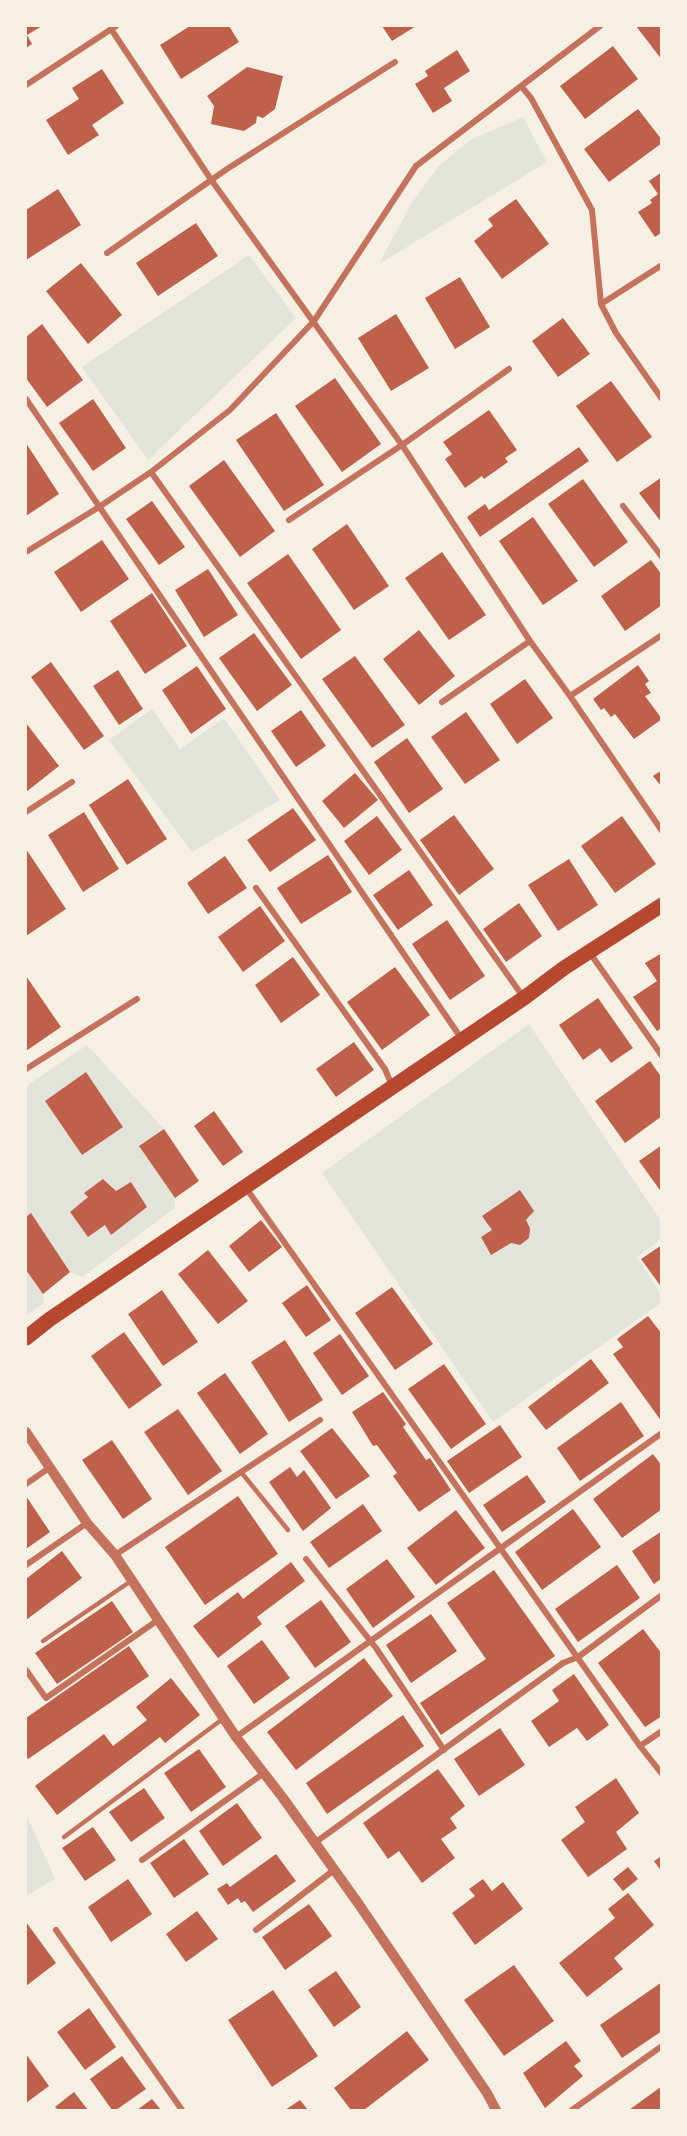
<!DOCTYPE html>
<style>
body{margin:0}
#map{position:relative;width:687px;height:2136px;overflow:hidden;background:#f6efe4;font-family:Helvetica,sans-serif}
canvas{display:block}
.frame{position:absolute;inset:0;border:27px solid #f6efe4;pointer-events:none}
</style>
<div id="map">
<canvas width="687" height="2136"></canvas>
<div class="frame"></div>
</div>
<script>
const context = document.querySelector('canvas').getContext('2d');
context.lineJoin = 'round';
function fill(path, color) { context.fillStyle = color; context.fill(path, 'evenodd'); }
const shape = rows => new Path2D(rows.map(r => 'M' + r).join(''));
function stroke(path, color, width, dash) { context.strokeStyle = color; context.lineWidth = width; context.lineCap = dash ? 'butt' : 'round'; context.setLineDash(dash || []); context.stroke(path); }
fill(shape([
 [523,117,547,162,379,264,411,204,438,167,470,140],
 [249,255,296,318,148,460,82,367],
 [152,709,180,749,224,718,280,800,192,852,109,740],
 [529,1024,661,1221,661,1239,637,1257,661,1294,661,1303,493,1422,322,1173],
 [87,1045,164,1129,139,1147,175,1198,175,1208,82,1277,70,1272,31,1213,26,1217,26,1086],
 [86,1073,123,1127,82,1155,45,1101],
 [103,1179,116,1191,131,1182,146,1207,105,1225,88,1237,70,1212,88,1197,84,1193],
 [26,1270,43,1294,44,1303,26,1316],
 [26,1814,55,1879,26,1896]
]), '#e2e4dc');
fill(shape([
 [26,26,42,26,27,35,32,44,26,48],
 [190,26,229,26,239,42,181,79,160,45],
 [382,26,416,26,392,41],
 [636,26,662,26,662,60],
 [613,46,638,79,585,119,560,86],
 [457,50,470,71,444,88,452,101,433,113,415,84,428,76,425,71],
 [247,67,283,76,275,109,263,118,257,116,256,123,244,131,211,124,214,106,207,96],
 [102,69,124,103,92,125,99,135,68,155,46,120,79,99,72,88],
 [638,109,662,140,662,143,609,182,584,149],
 [662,172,662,232,655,237,638,212,652,203,650,200,658,194,649,181],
 [58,189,81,225,26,260,26,210],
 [516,199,549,244,502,279,474,241,493,226,488,219],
 [196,223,218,256,158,296,136,263],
 [81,263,122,315,88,344,46,291],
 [460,277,490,327,455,349,425,298],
 [396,314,429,368,391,391,358,338],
 [563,318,590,354,558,377,532,341],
 [42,324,83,380,47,407,26,378,26,337],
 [335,378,381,444,342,472,295,406],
 [611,381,652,437,617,462,576,406],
 [93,399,126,448,93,471,59,423],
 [489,410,517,450,505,458,508,462,484,479,482,476,465,488,445,459,452,454,443,442],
 [276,413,324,485,284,511,236,440],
 [26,443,59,494,26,516],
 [579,447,589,461,480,537,467,517,485,504,489,510],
 [224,460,275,531,240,557,189,486],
 [662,477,662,523,639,493],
 [583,479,628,542,594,567,548,504],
 [152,501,185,547,159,565,126,519],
 [533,517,578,581,543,605,499,541],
 [347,524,389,586,354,610,312,549],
 [102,540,129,579,81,612,54,572],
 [442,552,486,615,449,640,405,578],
 [288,554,341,630,301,659,247,583],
 [651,560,662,575,662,605,625,631,601,596],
 [208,569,238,615,204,637,175,590],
 [152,593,187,646,145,674,110,621],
 [419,630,455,676,419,705,383,659],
 [254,633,292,685,257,711,219,658],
 [355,656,405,725,372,748,322,679],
 [51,662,104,736,84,750,31,677],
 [638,665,649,681,645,684,651,693,645,696,662,719,634,739,615,714,611,717,604,708,601,710,593,699],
 [197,666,226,709,191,734,162,690],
 [118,670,143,709,119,725,93,686],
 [525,679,553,718,517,744,490,704],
 [301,710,326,746,296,767,271,731],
 [466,712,500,760,465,784,431,737],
 [26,723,59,766,26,792],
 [407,738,443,789,409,813,374,762],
 [662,770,662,787,653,776],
 [355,773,378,800,344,828,322,801],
 [128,779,167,839,127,865,89,805],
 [293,808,316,840,270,872,247,840],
 [84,812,119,869,83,892,48,835],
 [454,815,494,869,459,895,420,840],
 [377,816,402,850,369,875,344,841],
 [622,816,656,864,615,893,581,846],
 [26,849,66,909,26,936],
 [328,855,352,892,301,924,277,888],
 [225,856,247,888,208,914,187,883],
 [569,859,598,905,558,931,528,885],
 [409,870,433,905,398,930,373,895],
 [519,903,542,936,506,962,483,929],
 [260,906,285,941,243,972,218,937],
 [447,920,485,976,450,1000,412,944],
 [662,953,662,1028,657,1031,633,997,657,981,645,963],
 [293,957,320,995,281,1023,255,985],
 [395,967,430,1015,382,1050,347,1002],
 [26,976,61,1027,26,1051],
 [598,998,633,1048,611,1063,600,1048,583,1060,559,1025],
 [354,1042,374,1070,336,1097,316,1069],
 [650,1061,662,1078,662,1116,625,1143,595,1101],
 [86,1072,123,1127,82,1155,45,1101],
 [214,1111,243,1152,223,1166,194,1126],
 [164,1129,199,1181,175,1198,139,1146],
 [662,1145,662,1193,639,1161],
 [103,1179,116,1191,131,1182,147,1207,111,1235,105,1225,88,1237,70,1212,88,1197,84,1193],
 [520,1190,534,1211,526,1220,530,1228,529,1238,520,1245,511,1243,491,1255,481,1237,492,1230,482,1216],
 [31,1213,70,1272,43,1294,26,1270,26,1217],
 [261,1220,282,1247,249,1272,229,1246],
 [662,1245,662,1288,641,1259],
 [208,1250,248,1301,218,1324,178,1274],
 [307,1285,331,1320,306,1337,282,1303],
 [392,1287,433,1344,395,1370,355,1313],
 [162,1290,198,1342,163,1366,128,1314],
 [648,1316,662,1334,662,1422,613,1354,623,1347,617,1339],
 [124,1332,162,1385,129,1409,91,1356],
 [340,1334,369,1376,342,1395,313,1353],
 [285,1340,323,1400,289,1422,251,1362],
 [591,1359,609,1383,546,1430,528,1407],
 [444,1364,486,1424,451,1449,408,1389],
 [225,1373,268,1434,240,1454,197,1393],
 [383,1392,406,1424,403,1427,426,1460,430,1458,451,1490,419,1512,393,1476,397,1473,377,1445,373,1446,352,1412],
 [621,1402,644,1436,580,1481,557,1448],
 [178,1409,222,1471,188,1495,144,1432],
 [500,1425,522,1457,469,1493,447,1461],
 [332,1428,370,1476,336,1499,300,1451],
 [112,1440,152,1499,123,1519,82,1460],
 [653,1454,662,1466,662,1509,622,1538,593,1499],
 [290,1467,297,1477,304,1470,331,1508,303,1531,269,1482],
 [527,1475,546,1502,502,1532,483,1505],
 [26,1496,50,1532,26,1549],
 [238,1496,278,1554,205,1605,165,1547],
 [363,1504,382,1531,329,1568,310,1542],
 [573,1509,601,1547,542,1590,515,1552],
 [456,1510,485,1548,436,1585,407,1548],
 [662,1531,662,1578,654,1584,632,1551],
 [62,1551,82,1578,26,1620,26,1579],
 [387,1559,415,1597,373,1628,346,1589],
 [291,1562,305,1581,257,1617,262,1624,218,1658,193,1626,238,1592,243,1599],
 [617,1565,640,1598,578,1642,555,1609],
 [494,1570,555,1656,441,1735,420,1703,486,1659,447,1603],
 [321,1600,351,1642,315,1668,285,1626],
 [112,1601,133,1632,57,1684,35,1653],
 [431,1614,457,1651,411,1683,386,1645],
 [643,1629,662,1654,662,1716,645,1727,598,1663],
 [262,1640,290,1678,254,1704,227,1666],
 [129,1646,149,1676,28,1759,26,1756,26,1718],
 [364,1658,393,1696,296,1770,267,1732],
 [574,1674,609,1725,587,1741,577,1728,549,1747,531,1721,559,1701,552,1690],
 [171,1678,200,1715,165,1743,160,1737,57,1815,35,1786,104,1734,113,1746,147,1720,136,1707],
 [403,1715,424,1746,327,1814,306,1783],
 [500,1728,525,1765,479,1796,454,1759],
 [199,1749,226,1787,191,1812,164,1773],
 [438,1769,465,1806,450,1818,457,1828,441,1839,455,1858,422,1883,399,1851,388,1859,363,1823],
 [616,1778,639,1813,616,1832,627,1849,588,1877,561,1840,585,1822,575,1807],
 [144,1788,165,1818,131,1842,109,1812],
 [237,1803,262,1838,223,1866,199,1831],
 [93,1827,116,1860,85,1881,62,1848],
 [184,1839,209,1874,174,1898,150,1863],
 [276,1854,296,1881,253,1912,245,1901,241,1903,238,1898,228,1905,217,1889,227,1883,230,1887],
 [662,1856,662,1872,654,1861],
 [628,1867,638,1879,623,1891,613,1879],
 [128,1879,152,1914,111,1942,88,1907],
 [483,1879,492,1891,503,1882,523,1909,475,1945,452,1913,475,1896,469,1889],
 [628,1893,654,1925,614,1958,623,1969,587,1997,559,1963,615,1918,608,1909],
 [309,1904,332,1936,285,1970,262,1937],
 [197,1911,218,1939,186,1962,166,1934],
 [26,1922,56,1963,26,1986],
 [514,1965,554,2021,504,2056,464,2000],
 [336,1971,361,2007,334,2027,308,1990],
 [662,1982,662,2031,622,2058,600,2025],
 [273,1990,318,2056,272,2087,228,2020],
 [89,2008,116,2047,85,2070,57,2032],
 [407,2031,429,2060,364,2110,351,2110,334,2088],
 [566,2041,581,2061,574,2066,583,2076,545,2108,523,2073],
 [26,2054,49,2086,26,2103],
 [122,2056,146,2089,116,2110,112,2110,90,2079],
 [662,2086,662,2110,629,2110],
 [74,2092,88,2110,58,2110,55,2107],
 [152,2099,161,2110,137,2110],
 [300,2100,308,2110,285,2110]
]), '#bf614a');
stroke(shape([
 [241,1472,288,1530],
 [43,1641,131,1581],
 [64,1837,224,1718]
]), '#c5725c', 4.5);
stroke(shape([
 [111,29,212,181,402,445,530,641,570,696,662,831],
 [26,85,116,26],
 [521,86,531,98,592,210,601,304,616,333,662,399],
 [107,253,227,169,395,62],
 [601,304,662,265],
 [26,399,461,1038],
 [151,472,524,998],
 [623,506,662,557],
 [289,520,402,445,509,369],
 [26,552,99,507,151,472,230,410,314,321,416,166,600,26],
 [570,696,662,635],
 [442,702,530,641],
 [26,812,72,782],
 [256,888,385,1069,392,1086],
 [590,953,662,1056],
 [26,1069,137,999],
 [246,1188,640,1746,662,1774],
 [26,1484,49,1468],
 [115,1555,320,1420],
 [306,1559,376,1648,444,1750],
 [26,1565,87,1523],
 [26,1670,46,1698,158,1620],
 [236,1737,662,1433],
 [640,1746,662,1731],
 [316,1842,563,1663,578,1657,662,1595],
 [142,1860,264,1773],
 [56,1930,182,2110],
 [256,1930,334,1870],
 [572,2110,662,2046]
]), '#c5725c', 6);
stroke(shape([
 [26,1432,87,1523,115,1555,236,1737,283,1798,358,1903,487,2093,496,2110]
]), '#c5725c', 10);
stroke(shape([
 [26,1338,50,1319,524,998,564,968,662,905]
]), '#b5482f', 15);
</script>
